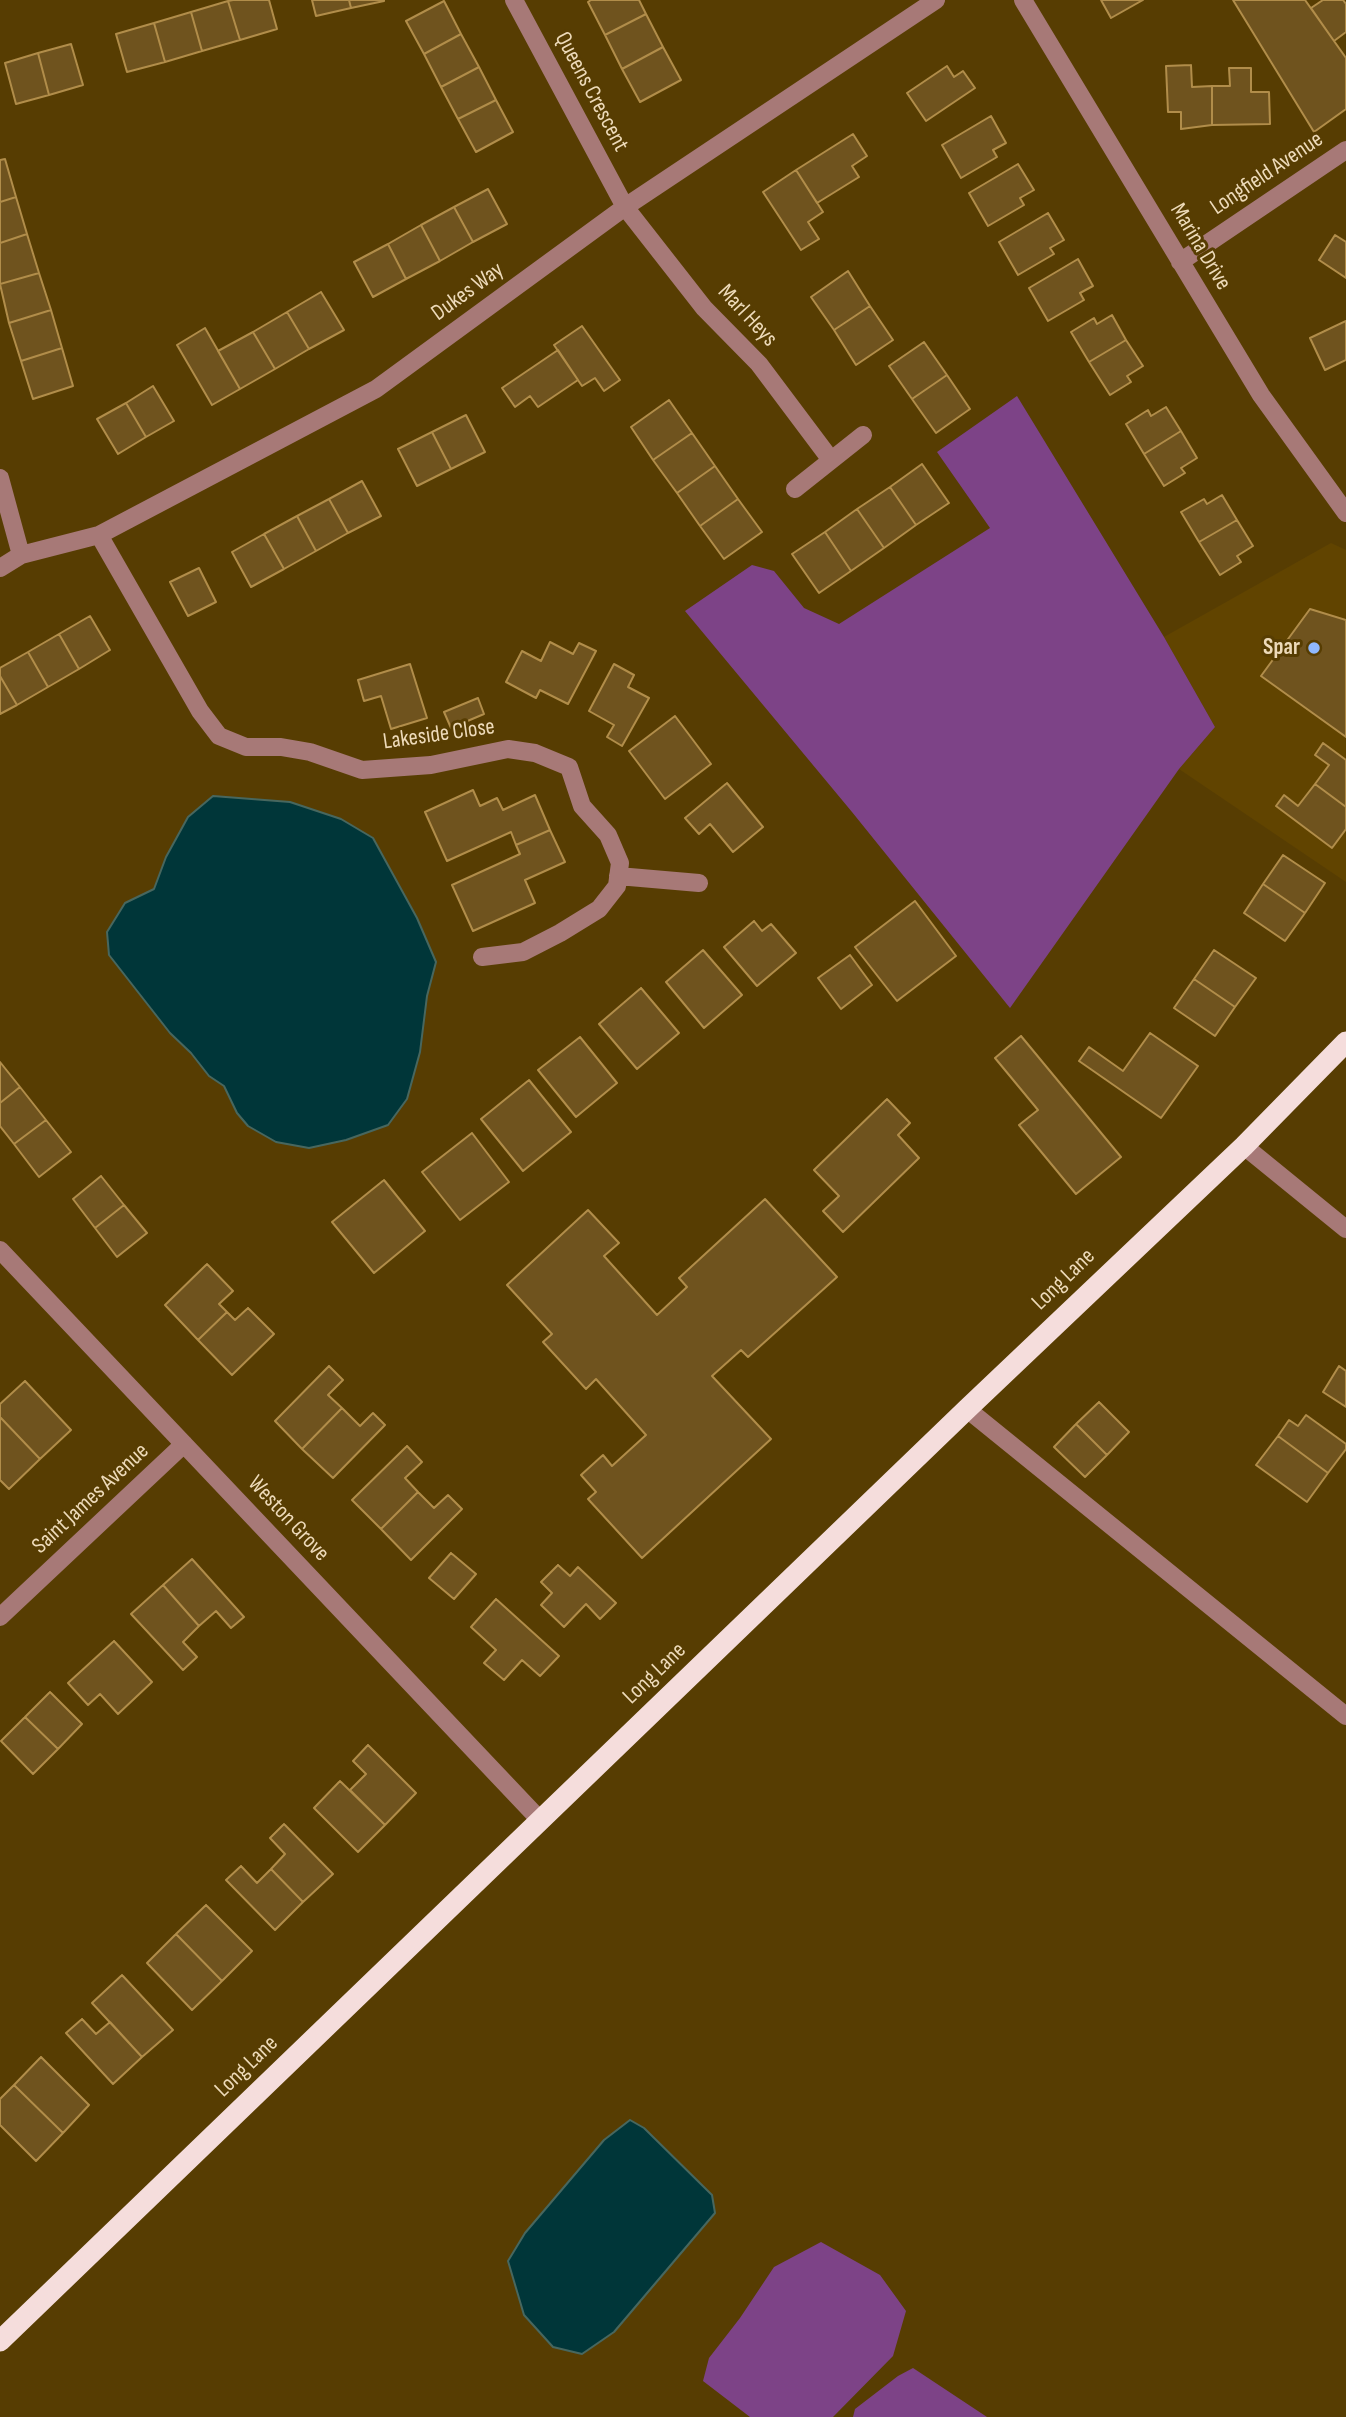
<!DOCTYPE html>
<style>
body{margin:0}
canvas{display:block;background:#573d02}
</style>
<canvas width="1346" height="2417"></canvas>
<script>
const context = document.querySelector('canvas').getContext('2d');
context.lineJoin = 'round';
function fill(path, color) { context.fillStyle = color; context.fill(path, 'evenodd'); }
const shape = rows => new Path2D(rows.map(r => 'M' + r).join(''));
function stroke(path, color, width, dash) { context.strokeStyle = color; context.lineWidth = width; context.lineCap = dash ? 'butt' : 'round'; context.setLineDash(dash || []); context.stroke(path); }
function drawText(font, color, halo, rows, align = 'center') {
  context.font = font + ' "Sofia Sans Condensed",sans-serif'; context.lineWidth = 6; context.setLineDash([]); context.textBaseline = 'middle'; context.strokeStyle = halo; context.fillStyle = color; for (const [text, x, y, turn = 0] of rows) {
    context.save(); context.translate(x, y); context.rotate((+turn || 0) * Math.PI / 180); context.textAlign = isNaN(turn) ? turn : align; if (halo) context.strokeText(text, 0, 0); context.fillText(text, 0, 0); context.restore();
  }
}
fill(shape([
 [1331,543,1346,550,1346,882,1179,769,1215,727,1164,637]
]), '#614400');
fill(shape([
 [1017,396,1164,637,1215,727,1179,769,1010,1008,852,812,685,611,752,565,774,571,804,608,839,624,990,528,937,452],
 [821,2242,880,2275,906,2311,893,2356,833,2417,750,2417,703,2381,709,2358,740,2318,774,2267],
 [913,2368,987,2417,853,2417,855,2409,898,2376]
]), '#7d4387');
const water = shape([
 [213,796,290,802,341,819,373,838,417,918,436,962,427,996,420,1052,407,1099,388,1125,346,1140,309,1148,276,1142,248,1126,237,1113,224,1086,209,1076,191,1053,170,1033,109,955,107,932,125,903,154,889,166,857,188,817,213,796],
 [630,2120,644,2128,712,2195,715,2213,614,2332,582,2354,553,2347,524,2315,508,2261,525,2233,604,2140,630,2120]
]);
fill(water, '#003639');
stroke(water, '#47675f', 2);
const building = shape([
 [233,0,269,0,277,29,240,40,228,1,233,0],
 [312,0,349,0,351,8,316,16,312,0],
 [349,0,384,0,384,1,351,8,349,0],
 [591,0,639,0,646,14,605,35,588,2,591,0],
 [1101,0,1143,0,1111,18,1101,0],
 [1233,0,1305,0,1346,58,1346,109,1314,132,1233,0],
 [1323,0,1343,0,1346,4,1346,32,1334,41,1311,8,1323,0],
 [228,1,240,40,202,51,191,12,228,1],
 [444,1,461,34,424,54,406,21,444,1],
 [191,12,202,51,165,62,154,23,191,12],
 [646,14,663,47,622,69,605,35,646,14],
 [154,23,165,62,127,72,116,34,154,23],
 [461,34,479,67,441,87,424,54,461,34],
 [71,44,83,85,49,95,38,53,71,44],
 [663,47,681,80,640,102,622,69,663,47],
 [38,53,49,95,16,104,5,63,38,53],
 [1191,65,1192,87,1212,86,1212,125,1181,129,1181,112,1168,112,1166,66,1191,65],
 [947,66,954,77,963,71,975,88,926,121,907,93,947,66],
 [479,67,496,100,458,119,441,87,479,67],
 [1229,68,1251,68,1251,92,1269,92,1270,124,1212,125,1212,86,1230,86,1229,68],
 [496,100,513,132,476,152,458,119,496,100],
 [991,116,1006,143,993,150,997,157,961,178,942,145,991,116],
 [853,134,867,156,852,166,859,177,817,203,796,170,853,134],
 [5,159,16,197,0,202,0,160,5,159],
 [1018,164,1034,190,1020,198,1024,205,988,226,969,193,1018,164],
 [796,170,823,212,808,222,819,239,801,250,763,192,796,170],
 [488,189,507,224,473,242,454,207,488,189],
 [16,197,27,234,0,243,0,202,16,197],
 [454,207,473,242,440,261,421,225,454,207],
 [1048,213,1064,240,1050,248,1054,254,1018,275,999,242,1048,213],
 [421,225,440,261,406,279,388,244,421,225],
 [27,234,39,273,0,284,0,243,27,234],
 [1335,235,1346,242,1346,278,1319,260,1335,235],
 [388,244,406,279,373,297,354,262,388,244],
 [1078,259,1093,286,1080,293,1084,300,1048,321,1029,288,1078,259],
 [848,271,870,306,834,330,811,297,848,271],
 [39,273,51,310,9,323,0,284,39,273],
 [321,292,344,330,309,349,287,312,321,292],
 [870,306,893,340,856,365,834,330,870,306],
 [51,310,62,348,21,361,9,323,51,310],
 [287,312,309,349,275,369,253,332,287,312],
 [1112,315,1126,340,1089,362,1071,332,1094,318,1097,324,1112,315],
 [1346,321,1346,360,1325,370,1310,338,1346,321],
 [582,326,620,380,604,391,595,378,582,386,554,345,582,326],
 [205,328,240,389,212,405,177,345,205,328],
 [253,332,275,369,240,389,218,351,253,332],
 [1126,340,1143,366,1127,376,1131,382,1110,395,1089,362,1126,340],
 [924,342,947,375,912,399,889,366,924,342],
 [62,348,73,386,33,399,21,361,62,348],
 [558,350,578,380,538,407,530,396,515,407,502,388,558,350],
 [947,375,970,409,936,433,912,399,947,375],
 [153,386,174,421,146,437,126,403,153,386],
 [669,400,692,433,653,460,631,427,669,400],
 [126,403,146,437,118,454,97,419,126,403],
 [1166,407,1181,431,1144,454,1126,424,1148,410,1151,416,1166,407],
 [466,415,485,452,451,469,432,432,466,415],
 [1181,431,1197,458,1181,468,1185,473,1164,486,1144,454,1181,431],
 [432,432,451,469,417,486,398,449,432,432],
 [692,433,715,466,677,493,653,460,692,433],
 [922,464,949,503,916,525,890,487,922,464],
 [715,466,738,499,700,526,677,493,715,466],
 [362,481,381,516,348,533,329,499,362,481],
 [890,487,916,525,884,548,857,509,890,487],
 [1222,495,1237,520,1199,542,1181,512,1204,499,1207,504,1222,495],
 [329,499,348,533,316,551,297,516,329,499],
 [738,499,762,532,724,559,700,526,738,499],
 [857,509,884,548,851,571,825,532,857,509],
 [297,516,316,551,284,569,264,534,297,516],
 [1237,520,1253,546,1237,556,1241,562,1220,575,1199,542,1237,520],
 [825,532,851,571,819,593,792,554,825,532],
 [264,534,284,569,251,587,232,552,264,534],
 [199,568,216,602,188,616,170,582,199,568],
 [1310,609,1346,620,1346,737,1261,676,1310,609],
 [90,616,110,650,79,669,59,634,90,616],
 [59,634,79,669,48,687,28,652,59,634],
 [550,642,573,654,579,643,596,651,568,704,540,690,536,698,506,682,522,651,541,661,550,642],
 [28,652,48,687,17,705,0,676,0,668,28,652],
 [410,664,427,718,391,729,381,696,364,701,358,680,410,664],
 [614,664,634,675,628,687,649,698,622,746,607,737,614,725,589,711,614,664],
 [0,676,17,705,0,714,0,676],
 [478,698,484,714,451,728,444,712,478,698],
 [675,716,711,764,665,799,629,751,675,716],
 [1323,743,1346,760,1346,807,1315,784,1329,765,1315,755,1323,743],
 [727,783,763,827,733,852,710,824,699,834,685,818,727,783],
 [1315,784,1346,807,1346,829,1332,848,1276,806,1284,795,1298,806,1315,784],
 [473,790,480,806,497,798,503,810,535,795,550,830,516,845,511,832,447,861,425,812,473,790],
 [550,830,565,862,525,880,535,903,473,931,452,885,520,854,516,845,550,830],
 [1283,855,1325,883,1305,913,1263,884,1283,855],
 [1263,884,1305,913,1285,941,1244,913,1263,884],
 [915,901,956,956,897,1001,855,947,915,901],
 [754,921,762,931,771,924,796,953,757,986,724,947,754,921],
 [703,950,742,995,704,1028,666,982,703,950],
 [1214,950,1256,978,1235,1007,1194,979,1214,950],
 [850,955,872,985,841,1009,818,978,850,955],
 [1194,979,1235,1007,1215,1036,1174,1008,1194,979],
 [641,988,679,1033,637,1069,599,1024,641,988],
 [1150,1033,1198,1066,1161,1118,1079,1061,1089,1047,1123,1071,1150,1033],
 [1021,1036,1121,1157,1076,1194,1019,1125,1038,1110,995,1058,1021,1036],
 [580,1037,617,1083,576,1117,538,1070,580,1037],
 [0,1062,20,1087,0,1103,0,1062],
 [529,1080,571,1132,523,1171,481,1119,529,1080],
 [20,1087,46,1120,14,1144,0,1126,0,1103,20,1087],
 [887,1099,910,1123,898,1135,919,1158,843,1232,823,1211,839,1196,814,1170,887,1099],
 [46,1120,71,1152,39,1177,14,1144,46,1120],
 [472,1133,509,1182,460,1220,422,1172,472,1133],
 [101,1176,124,1205,95,1228,73,1199,101,1176],
 [384,1180,425,1231,374,1273,332,1222,384,1180],
 [765,1199,837,1277,748,1357,741,1350,712,1376,771,1439,642,1558,588,1499,596,1492,581,1475,603,1455,612,1466,646,1435,596,1379,586,1389,543,1342,552,1334,507,1285,588,1210,619,1243,604,1256,657,1315,687,1287,679,1278,765,1199],
 [124,1205,147,1233,117,1257,95,1228,124,1205],
 [207,1264,233,1291,219,1304,227,1312,198,1340,165,1305,207,1264],
 [248,1308,274,1334,232,1375,198,1340,227,1312,235,1320,248,1308],
 [329,1366,343,1380,328,1395,342,1408,302,1449,275,1421,329,1366],
 [1339,1366,1346,1371,1346,1407,1323,1392,1339,1366],
 [25,1381,71,1430,40,1459,0,1417,0,1404,25,1381],
 [1099,1402,1129,1432,1107,1455,1076,1424,1099,1402],
 [342,1408,360,1426,373,1413,385,1425,333,1478,302,1449,342,1408],
 [1306,1415,1346,1444,1346,1449,1328,1473,1278,1436,1289,1420,1298,1426,1306,1415],
 [0,1417,40,1459,9,1489,0,1480,0,1417],
 [1076,1424,1107,1455,1085,1477,1054,1447,1076,1424],
 [1278,1436,1328,1473,1307,1502,1256,1465,1278,1436],
 [407,1446,422,1462,405,1478,418,1492,381,1529,352,1500,407,1446],
 [418,1492,434,1508,448,1495,462,1509,411,1560,381,1529,418,1492],
 [451,1553,476,1574,454,1599,429,1578,451,1553],
 [192,1559,244,1617,231,1628,216,1611,199,1626,163,1585,192,1559],
 [558,1565,570,1576,578,1567,616,1603,600,1619,586,1604,564,1627,541,1605,552,1593,541,1582,558,1565],
 [163,1585,199,1626,183,1642,197,1657,183,1670,131,1614,163,1585],
 [496,1599,559,1656,540,1676,522,1660,504,1680,484,1663,496,1650,471,1627,496,1599],
 [114,1641,152,1682,118,1714,100,1694,88,1705,68,1683,114,1641],
 [50,1692,82,1724,58,1749,25,1717,50,1692],
 [25,1717,58,1749,33,1774,1,1741,25,1717],
 [368,1745,416,1793,385,1825,350,1790,366,1774,353,1761,368,1745],
 [340,1781,385,1825,358,1852,314,1808,340,1781],
 [284,1824,333,1874,303,1902,271,1869,285,1854,270,1838,284,1824],
 [241,1866,257,1883,271,1869,303,1902,275,1930,226,1880,241,1866],
 [206,1905,252,1951,222,1981,176,1934,206,1905],
 [176,1934,222,1981,192,2010,147,1963,176,1934],
 [122,1975,173,2030,142,2057,92,2003,122,1975],
 [82,2019,96,2034,110,2022,142,2057,113,2084,66,2033,82,2019],
 [41,2057,89,2105,63,2133,14,2085,41,2057],
 [14,2085,63,2133,36,2161,0,2125,0,2099,14,2085]
]);
fill(building, '#6f531e');
stroke(building, '#b18d4a', 2);
stroke(shape([
 [514,0,625,207,704,308,759,364,831,460],
 [1023,0,1261,395,1346,513],
 [1180,262,1346,150],
 [0,478,21,555],
 [795,489,863,435],
 [99,535,200,711,219,736,246,747,281,747,310,752,362,770,431,765,508,749,535,753,569,767,582,806,608,835,620,863,617,886,599,909,560,933,523,952,482,957],
 [0,568,21,555,99,535,376,389,625,207,936,0],
 [618,876,699,883],
 [1244,1146,1346,1229],
 [0,1250,541,1821],
 [967,1409,1346,1716],
 [0,1617,184,1444]
]), '#a77977', 18);
stroke(shape([
 [0,2341,967,1409,1244,1146,1346,1042]
]), '#f5dddc', 21);
for (const [x, y, r, color] of [
 [1314,648,7,"#90b8fd"]
]) { const dot = new Path2D(); dot.arc(x, y, r, 0, 2 * Math.PI); context.fillStyle = color; context.fill(dot); stroke(dot, '#573d02', 2.5); }
drawText('23px', '#eddab9', '#573d02', [
 ["Queens Crescent",591,92,62],
 ["Longfield Avenue",1267,174,-34],
 ["Marina Drive",1200,247,59],
 ["Dukes Way",468,292,-36],
 ["Marl Heys",747,316,47],
 ["Lakeside Close",439,735,-8],
 ["Long Lane",1064,1280,-44],
 ["Saint James Avenue",91,1499,-43],
 ["Weston Grove",288,1519,47],
 ["Long Lane",655,1674,-44],
 ["Long Lane",247,2067,-44]
]);
drawText('bold 23px', '#eddab9', '#573d02', [
 ["Spar",1300,648]
], 'right');
</script>
